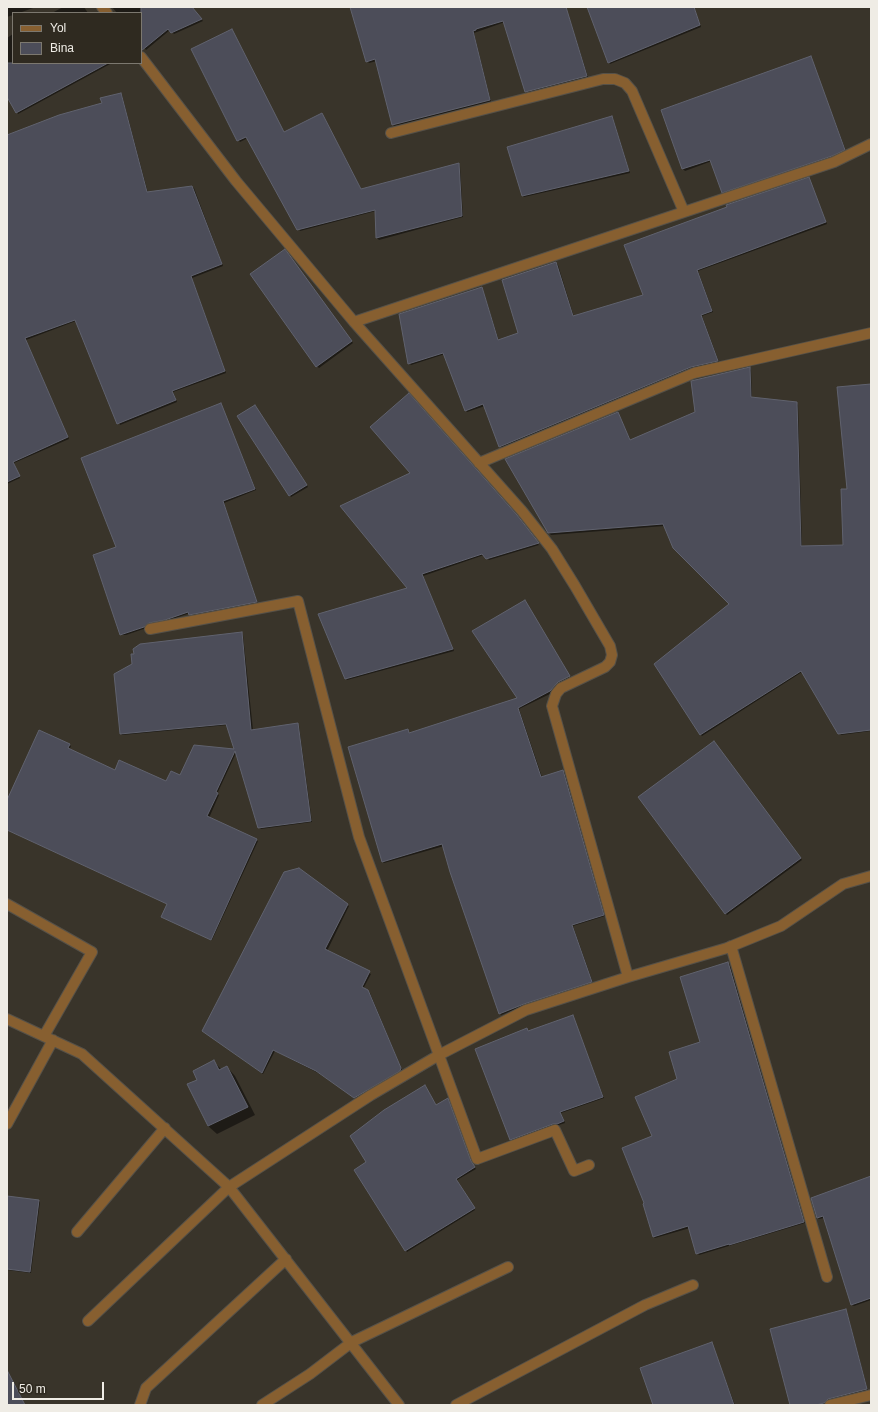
<!DOCTYPE html>
<style>
body{margin:0}
#map{position:relative;width:878px;height:1412px;overflow:hidden;background:#39342a;font-family:Helvetica,sans-serif}
canvas{display:block}
.frame{position:absolute;inset:0;border:8px solid #efece5;pointer-events:none}
.legend{position:absolute;left:12px;top:12px;width:130px;height:52px;box-sizing:border-box;background:#2f2a20;border:1px solid #7c786f;margin:0;padding:5px 7px;list-style:none;font-size:12px;color:#efece5}
.legend li{display:flex;align-items:center;gap:8px;height:20px}
.legend b{width:20px;border:1px solid #7c786f}
.scale{position:absolute;left:12px;top:1382px;width:92px;height:18px;box-sizing:border-box;border:2px solid #efece5;border-top:0;padding-left:5px;font-size:12px;line-height:14px;white-space:nowrap;color:#efece5;-webkit-text-stroke:3px #2f2a20;paint-order:stroke}
</style>
<div id="map">
<canvas width="878" height="1412"></canvas>
<div class="frame"></div>
<ul class="legend">
<li><b style="height:5px;background:#875f30"></b>Yol</li>
<li><b style="height:11px;background:#4c4d59"></b>Bina</li>
</ul>
<div class="scale">50 m</div>
</div>
<script>
const context = document.querySelector('canvas').getContext('2d');
context.lineJoin = 'round';
function fill(path, color) { context.fillStyle = color; context.fill(path, 'evenodd'); }
const shape = rows => new Path2D(rows.map(r => 'M' + r).join(''));
function stroke(path, color, width, dash) { context.strokeStyle = color; context.lineWidth = width; context.lineCap = dash ? 'butt' : 'round'; context.setLineDash(dash || []); context.stroke(path); }
fill(shape([
 [7,7,36,7,19,13,13,13,13,15,7,17],
 [63,7,84,7,88,13,52,13],
 [112,7,191,7,203,21,174,34,170,30,146,50,141,44,141,13,117,13],
 [351,7,566,7,588,77,528,93,526,92,505,22,474,33,491,102,395,126,393,125,377,61,369,63,367,61],
 [588,7,694,7,701,27,610,64],
 [13,34,13,63,112,63,18,114,7,95,7,38],
 [192,49,284,133,323,116,362,190,459,164,460,166,463,217,379,240,377,238,376,211,300,231,248,138,240,142,238,140],
 [811,57,846,151,833,157,724,194,712,161,685,171,683,169,662,110],
 [120,94,122,95,148,193,192,187,194,188,223,266,192,278,226,373,173,392,177,402,120,425,76,321,26,340,69,439,14,463,20,478,7,484,7,136,103,104],
 [611,117,613,118,630,173,524,197,523,196],
 [809,178,827,224,698,271,713,312,702,316,719,362,502,449,485,406,467,412,466,410,445,354,411,365,409,363,483,290,499,341,520,334,556,263,558,265,574,317,644,295],
 [286,252,353,343,319,368,317,366],
 [749,368,751,370,752,398,796,403,798,405,802,547,845,545,849,490,871,385,871,731,841,735,802,672,702,736,700,734,731,604,664,526,551,535,549,533,618,413,631,441,696,413],
 [221,404,256,490,224,503,258,604,192,616,190,613,126,635,122,635,121,633,117,548],
 [256,408,308,487,291,497,238,417],
 [342,507,518,518,539,545,489,560,484,555,423,576,454,651,347,680,346,678,409,589],
 [524,602,570,679,552,693,519,709,542,777,563,771,565,773,605,916,573,926,593,983,526,1005,501,1015,500,1013,444,846,384,863,383,862,408,730,410,734,519,698],
 [242,634,243,635,253,730,298,724,299,726,312,822,261,829,259,827,236,753,217,794,219,795,209,818,258,841,212,940,164,918,168,904,7,830,7,802,69,745,71,746,69,750,115,771,167,783,236,751,228,725,122,735,121,733],
 [715,744,802,860,727,915,725,913],
 [347,905,349,906,327,951,371,974,363,989,370,993,402,1070,401,1072,357,1099,318,1073,275,1051,263,1074,205,1032],
 [728,963,730,965,805,1223,699,1255,697,1253,690,1228,655,1238,654,1237,653,1136,679,1080,702,1043],
 [573,1016,604,1098,561,1113,565,1123,559,1125,555,1125,513,1141,511,1139,527,1029,529,1031],
 [214,1062,222,1070,227,1067,235,1076,255,1115,217,1134,208,1126,188,1085,198,1080],
 [426,1088,437,1106,447,1099,449,1100,472,1164,476,1169,457,1180,475,1210,407,1252,356,1170,367,1163],
 [871,1178,871,1300,854,1306,852,1305,824,1218,819,1219,818,1218],
 [7,1197,39,1201,40,1202,31,1273,7,1270],
 [845,1310,847,1312,868,1391,823,1405,791,1405],
 [712,1344,735,1405,655,1405]
]), '#0007');
const building = shape([
 [141,7,192,7,202,19,171,33,168,29,141,51,141,7],
 [350,7,566,7,587,76,525,92,503,21,476,29,476,30,473,31,490,100,392,125,375,59,366,62,350,7],
 [587,7,694,7,700,25,608,63,587,7],
 [232,29,284,132,322,113,361,189,459,163,462,216,376,238,375,210,297,230,246,137,237,141,191,49,232,29],
 [811,56,845,150,832,156,722,193,710,160,682,169,661,110,811,56],
 [7,63,108,63,16,113,7,97,7,63],
 [121,93,147,192,192,186,222,264,191,276,225,371,172,391,176,400,117,424,75,320,25,338,68,437,13,462,20,476,7,482,7,135,59,115,102,103,100,98,121,93],
 [612,116,629,171,522,196,507,147,612,116],
 [809,177,826,222,697,270,712,311,701,315,718,361,691,367,499,447,483,404,465,411,443,353,408,364,399,314,482,287,498,340,518,333,502,280,556,262,573,316,643,295,624,245,727,207,726,205,809,177],
 [285,249,352,341,316,367,250,274,285,249],
 [750,367,751,397,797,402,801,546,843,545,841,489,847,489,837,387,871,384,871,730,838,734,801,671,700,735,654,664,729,604,673,548,663,524,548,533,505,459,618,412,630,440,695,412,691,381,750,367],
 [409,393,517,515,539,543,486,559,482,554,422,574,453,649,345,679,318,614,407,588,340,506,410,473,370,427,409,393],
 [221,403,255,489,223,501,257,602,189,615,188,612,165,620,149,623,144,627,120,635,93,555,116,547,81,458,221,403],
 [255,405,307,485,289,496,237,416,255,405],
 [525,600,570,676,558,682,550,691,518,708,541,777,563,770,604,915,572,925,592,982,524,1004,499,1014,450,872,442,844,382,862,348,747,408,729,409,733,517,698,472,631,525,600],
 [242,632,251,730,298,723,311,821,258,828,235,751,216,792,218,793,207,816,257,839,211,940,161,917,167,904,7,830,7,800,39,730,70,744,68,748,115,770,119,760,166,781,171,771,180,775,194,745,234,749,226,724,120,734,114,674,132,664,131,654,134,654,133,649,140,644,242,632],
 [714,741,801,858,725,914,638,797,714,741],
 [299,868,348,904,325,949,370,971,362,987,368,990,401,1068,400,1071,354,1098,316,1071,273,1050,262,1073,202,1031,284,872,299,868],
 [728,962,804,1222,729,1245,729,1244,696,1254,688,1226,653,1237,643,1204,644,1203,622,1148,652,1136,635,1097,677,1079,669,1052,700,1042,680,977,728,962],
 [573,1015,603,1097,560,1112,564,1121,557,1124,553,1124,510,1140,475,1049,527,1028,528,1031,573,1015],
 [214,1060,219,1070,227,1066,248,1107,208,1126,187,1084,197,1080,193,1071,214,1060],
 [425,1085,436,1105,448,1098,471,1161,475,1167,456,1179,475,1208,405,1251,354,1170,366,1162,350,1136,384,1110,425,1085],
 [871,1176,871,1298,851,1305,823,1216,817,1218,811,1198,871,1176],
 [7,1196,39,1200,30,1272,7,1269,7,1196],
 [846,1309,867,1389,828,1399,824,1403,816,1405,790,1405,770,1329,846,1309],
 [712,1342,734,1405,653,1405,640,1368,712,1342],
 [7,1370,25,1405,7,1405,7,1370]
]);
fill(building, '#4c4d59');
stroke(building, '#60626e', 1);
const minor = shape([
 [102,7,107,13],
 [141,57,236,181,354,322,522,511,552,549,575,586,610,646,612,655,610,662,605,667,561,688,556,694,552,706,628,977],
 [391,133,603,79,615,79,625,83,632,91,684,212],
 [354,322,834,162,871,144],
 [479,463,694,373,871,333],
 [150,629,298,601,359,837,477,1159,555,1130,574,1171,589,1165],
 [7,904,92,952,44,1036],
 [731,946,827,1277],
 [7,1019,82,1054,229,1187,399,1405],
 [7,1124,53,1040],
 [77,1232,165,1128],
 [88,1321,229,1187,371,1095,439,1055,526,1010,628,977,727,948,781,926,843,884,871,876],
 [140,1405,146,1388,286,1259],
 [262,1405,310,1374,352,1342,508,1267],
 [456,1405,645,1305,693,1285],
 [830,1405,871,1395]
]);
stroke(minor, '#565148', 12);
stroke(minor, '#875f30', 10);
</script>
